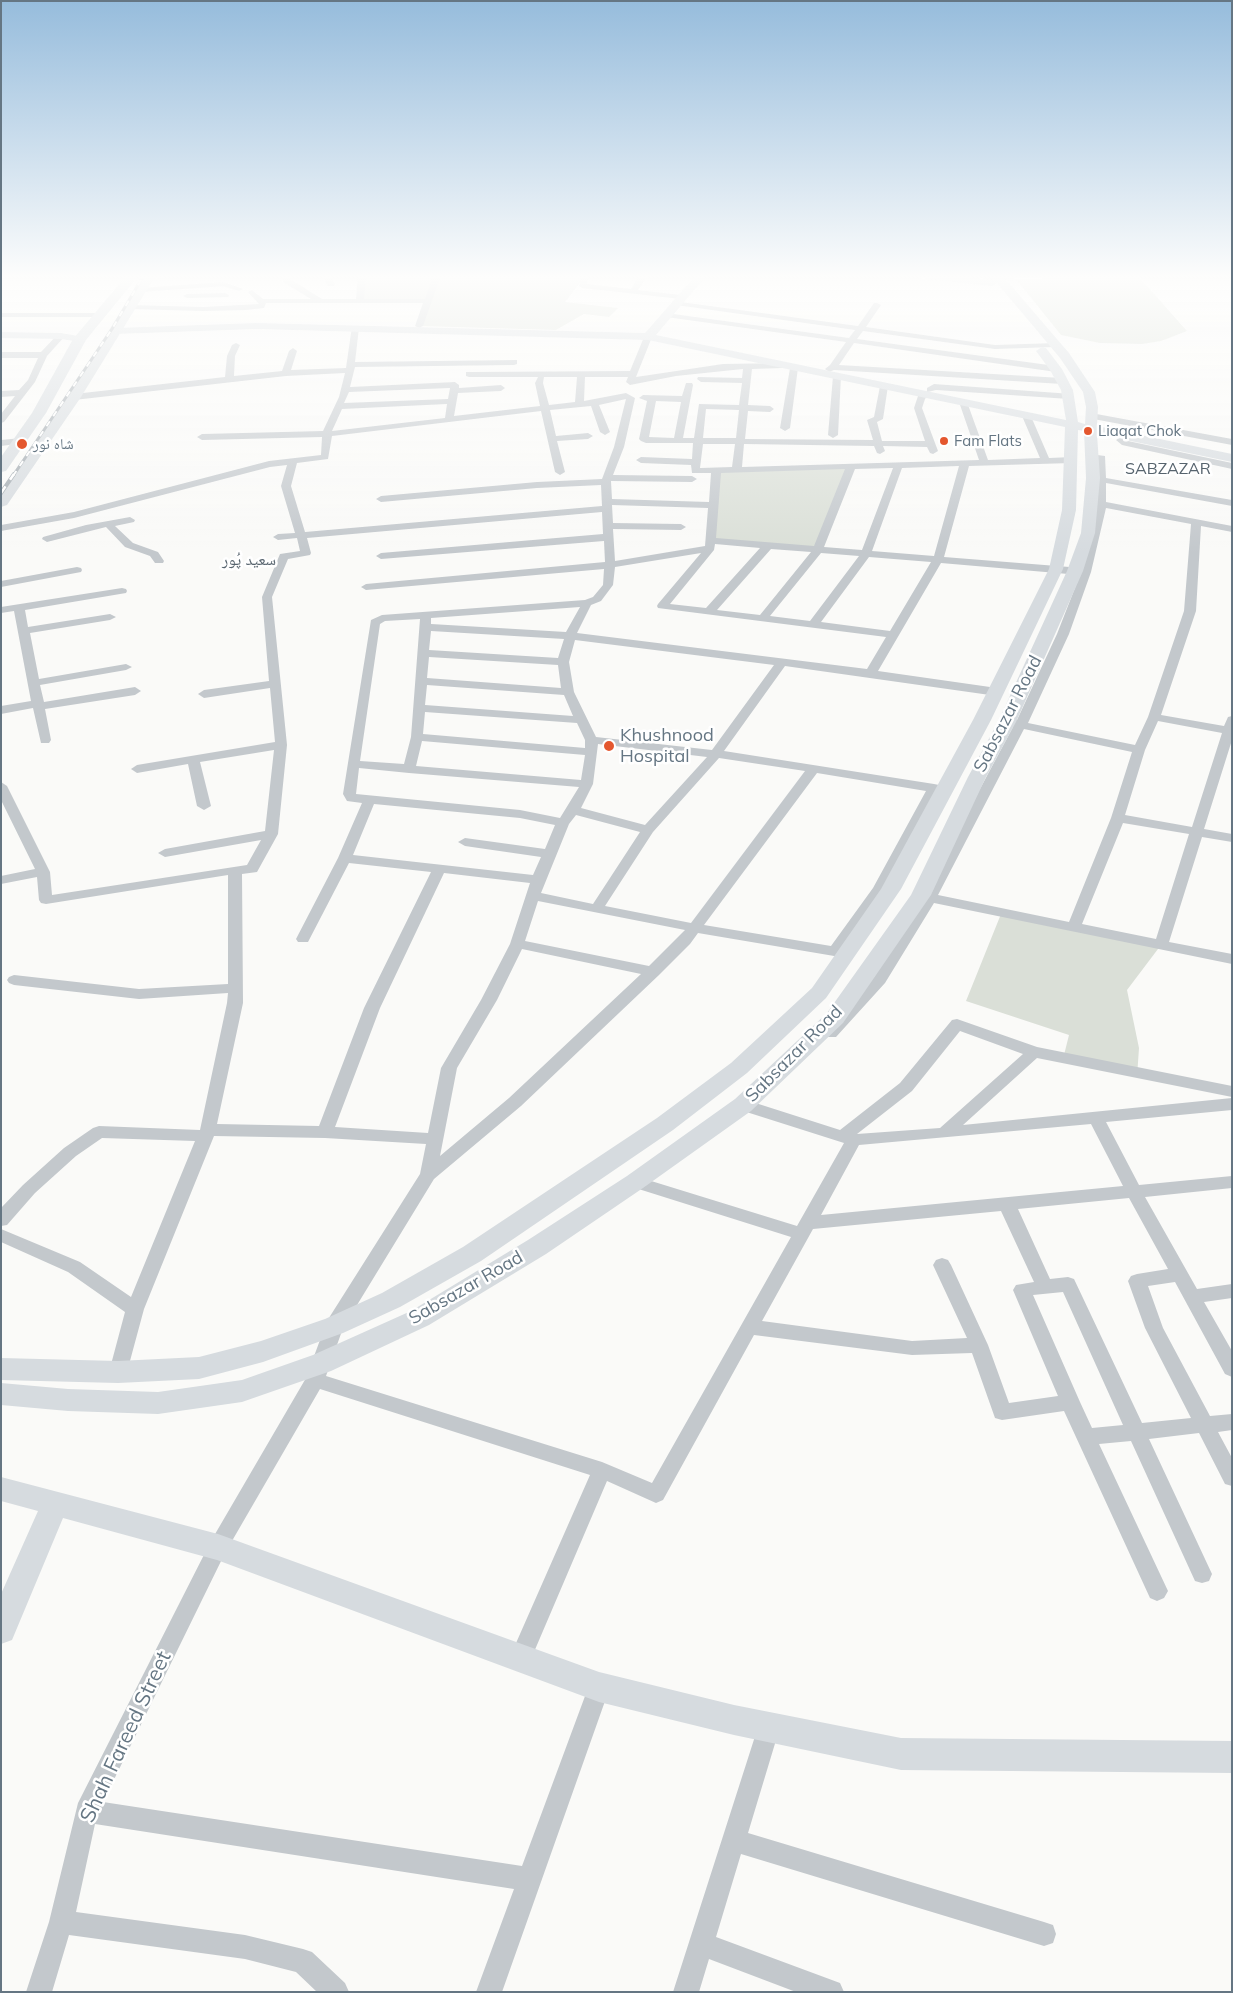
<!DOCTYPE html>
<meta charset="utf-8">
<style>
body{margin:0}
#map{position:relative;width:1233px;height:1993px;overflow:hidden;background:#fafaf8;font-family:Mulish,sans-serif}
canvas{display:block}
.frame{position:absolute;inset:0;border:2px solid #657683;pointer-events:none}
</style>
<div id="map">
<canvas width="1233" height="1993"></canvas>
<div class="frame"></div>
</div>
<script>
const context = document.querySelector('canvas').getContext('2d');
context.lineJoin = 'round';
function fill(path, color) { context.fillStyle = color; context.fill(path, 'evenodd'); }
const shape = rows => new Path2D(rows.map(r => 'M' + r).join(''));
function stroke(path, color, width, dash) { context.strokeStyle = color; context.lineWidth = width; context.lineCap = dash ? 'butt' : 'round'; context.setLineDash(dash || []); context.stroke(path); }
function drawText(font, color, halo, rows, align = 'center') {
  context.font = font + ' Mulish,"Noto Naskh Arabic",sans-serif'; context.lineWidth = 5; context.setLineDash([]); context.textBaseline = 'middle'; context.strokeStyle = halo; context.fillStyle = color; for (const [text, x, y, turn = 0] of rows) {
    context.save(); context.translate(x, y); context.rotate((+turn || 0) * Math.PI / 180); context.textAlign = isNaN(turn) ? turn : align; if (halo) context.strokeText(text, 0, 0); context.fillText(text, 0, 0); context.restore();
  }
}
fill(shape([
 [362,275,586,275,565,302,618,308,609,317,584,314,556,330,419,326,428,301,360,300],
 [1138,276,1187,331,1161,341,1142,344,1100,343,1061,335,1016,279],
 [851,466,822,550,711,541,716,470],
 [1001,914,1161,945,1127,990,1139,1048,1137,1077,1063,1059,1069,1035,966,1001]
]), '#dadfd7');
fill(shape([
 [154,275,175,275,149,280,145,278,154,275],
 [281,275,289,275,290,279,322,299,356,299,358,275,366,275,364,299,425,299,433,275,441,275,423,326,419,328,415,326,423,303,266,303,264,308,246,310,203,311,130,309,126,307,130,305,203,307,259,304,248,292,252,290,263,299,311,299,283,282,281,275],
 [321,275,329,275,335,284,334,286,328,286,321,275],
 [582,275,590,275,587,284,631,289,640,275,648,275,638,290,681,295,685,297,681,299,583,288,579,286,582,275],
 [997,275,1090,275,1086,277,998,279,994,277,997,275],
 [223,282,243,289,239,291,223,286,141,292,137,290,141,288,223,282],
 [225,293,229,295,228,297,187,298,183,296,187,294,225,293],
 [673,301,858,326,874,303,877,303,881,305,866,327,995,345,1055,343,1059,345,1055,347,995,349,863,331,857,339,1056,366,1060,369,1056,372,854,343,839,365,1062,378,1066,381,1062,384,834,370,829,372,825,369,830,365,846,342,666,317,662,315,666,313,849,338,855,330,676,305,672,303,673,301],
 [1,313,99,313,103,315,99,317,1,317,1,313],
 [352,326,359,328,355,362,517,360,517,364,514,365,355,367,350,387,455,382,459,385,459,388,501,385,505,388,501,391,458,393,454,416,540,406,535,383,538,377,469,377,466,376,466,372,630,371,644,337,648,335,652,337,636,377,723,364,786,363,787,365,783,368,752,369,748,405,770,406,774,409,770,412,748,411,745,439,873,440,867,420,874,417,880,386,884,383,888,386,883,419,877,422,882,441,925,441,914,408,918,396,922,392,927,392,927,388,934,384,1072,394,1073,396,1069,399,936,390,928,392,929,394,925,399,922,408,938,451,933,454,930,453,927,447,883,446,885,451,880,454,877,453,874,446,744,444,742,467,979,460,959,402,963,399,967,402,988,460,1040,458,1022,416,1027,413,1030,414,1049,458,1072,457,1077,460,1072,463,969,466,944,557,1082,568,1096,513,1096,506,1088,502,1090,500,1096,500,1097,482,1088,478,1090,476,1097,476,1097,460,1087,459,1087,455,1090,454,1105,456,1106,478,1232,500,1232,506,1106,483,1106,502,1232,526,1232,532,1201,526,1196,611,1161,715,1224,726,1228,717,1232,716,1232,740,1204,829,1232,834,1232,842,1202,837,1169,942,1232,954,1232,964,934,903,885,983,836,1037,826,1037,823,1033,826,1029,874,977,921,900,915,896,917,893,925,892,1013,727,1007,723,1009,720,1017,720,1057,634,1080,575,941,563,878,671,997,688,1003,692,1001,695,997,696,785,666,724,751,934,784,949,787,950,790,944,794,938,793,887,889,844,948,851,950,853,953,851,956,846,958,698,933,690,944,659,975,521,1106,434,1179,343,1328,326,1376,602,1462,652,1483,791,1237,629,1186,627,1182,629,1178,635,1176,797,1226,844,1143,737,1109,735,1105,737,1101,743,1099,840,1130,900,1083,952,1020,957,1019,1037,1047,1232,1086,1232,1097,1037,1058,963,1125,1232,1098,1232,1110,1106,1122,1139,1185,1232,1176,1232,1188,1145,1197,1197,1289,1232,1284,1232,1298,1204,1302,1232,1351,1232,1377,1225,1374,1175,1282,1148,1286,1163,1328,1210,1416,1232,1414,1232,1430,1218,1432,1232,1458,1232,1486,1225,1484,1199,1433,1149,1439,1212,1574,1209,1581,1202,1583,1195,1581,1131,1441,1099,1444,1168,1591,1164,1598,1157,1601,1150,1598,1064,1411,1002,1420,995,1418,972,1353,912,1355,754,1335,663,1500,656,1503,607,1481,528,1666,520,1669,512,1666,509,1659,590,1475,320,1389,225,1553,103,1802,522,1866,591,1680,599,1677,607,1680,610,1687,502,1992,476,1992,514,1889,95,1824,76,1912,245,1935,303,1949,312,1952,345,1983,349,1992,317,1992,296,1972,245,1959,69,1935,52,1992,26,1992,49,1922,78,1803,211,1541,306,1378,327,1321,420,1174,426,1144,325,1138,214,1136,144,1309,127,1372,125,1377,118,1380,111,1377,109,1372,125,1312,68,1272,1,1242,1,1229,80,1262,131,1297,195,1141,102,1138,76,1156,35,1193,7,1225,1,1226,1,1208,23,1185,64,1148,93,1128,99,1126,200,1130,227,1003,228,993,139,999,14,985,9,983,7,980,9,977,14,975,139,989,228,984,228,875,46,904,41,903,39,900,37,877,1,884,1,876,35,869,1,800,1,782,7,786,50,872,52,895,247,865,261,840,165,857,158,853,165,849,265,831,274,750,200,762,211,806,204,810,197,806,188,764,137,773,131,769,137,765,275,742,270,688,204,698,198,694,204,690,269,681,262,597,280,554,300,551,297,538,278,540,273,537,278,534,295,533,281,486,287,465,270,467,74,518,1,531,1,525,74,512,269,461,321,455,322,437,202,440,197,437,202,434,323,431,339,397,345,373,286,376,74,400,70,397,74,394,225,377,227,356,232,345,236,343,240,345,235,356,234,376,282,371,289,351,293,348,297,351,291,370,346,368,352,326],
 [743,369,742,378,698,377,697,379,701,382,742,383,739,405,699,404,694,438,683,438,693,385,692,383,686,383,682,396,643,395,639,398,647,401,639,439,641,441,646,443,693,443,692,459,641,457,636,460,641,463,691,465,692,473,711,473,709,502,612,499,611,481,692,482,697,479,692,476,613,475,624,447,635,398,626,393,584,401,585,377,628,377,626,382,630,385,676,376,743,369],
 [544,377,577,377,575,402,549,405,543,383,544,377],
 [450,388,448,399,344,403,349,392,450,388],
 [626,399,614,447,602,479,537,482,381,496,376,499,381,502,537,488,601,485,602,506,305,532,291,486,297,463,328,459,332,436,541,411,555,472,560,475,565,472,557,441,588,439,593,436,588,433,556,436,550,410,591,406,600,432,605,435,610,432,599,405,626,399],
 [656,401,681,402,674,438,649,437,656,401],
 [447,404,445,418,332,431,342,409,447,404],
 [706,409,739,410,736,438,703,438,706,409],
 [703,444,735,444,732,467,700,468,703,444],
 [959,466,934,556,872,551,902,468,959,466],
 [893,468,862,550,824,547,855,469,893,468],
 [845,469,814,546,716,538,721,473,845,469],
 [612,505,708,508,705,546,615,561,613,529,681,530,686,527,681,524,613,523,612,505],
 [1106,508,1191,524,1184,611,1148,717,1135,745,1028,723,1069,634,1091,572,1106,508],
 [602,512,603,534,381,553,376,556,381,559,604,541,605,562,366,584,361,587,366,590,604,569,603,585,593,597,585,600,382,615,371,620,343,794,347,801,362,803,338,858,296,939,298,942,308,942,349,863,431,872,364,1008,319,1126,217,1124,243,1003,242,874,257,872,278,834,287,745,272,597,288,559,310,555,311,553,307,538,602,512],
 [715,544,760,548,706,608,670,604,714,550,715,544],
 [771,549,811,552,760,615,717,610,771,549],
 [701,553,658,604,657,606,658,608,886,637,867,669,577,633,591,605,601,601,613,585,615,567,701,553],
 [821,553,859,556,810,621,770,616,821,553],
 [869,557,931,562,890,631,821,622,869,557],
 [580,607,566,632,431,624,431,618,580,607],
 [420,619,411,737,404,764,360,761,380,624,385,621,420,619],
 [431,631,564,639,558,658,429,650,431,631],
 [575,640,774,665,712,750,596,737,574,692,569,662,575,640],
 [429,657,558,665,561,688,427,678,429,657],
 [427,685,564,695,573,716,425,705,427,685],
 [425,712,577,723,585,740,585,748,423,734,425,712],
 [1158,721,1222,733,1192,827,1125,815,1145,750,1158,721],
 [1024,729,1132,752,1111,818,1069,922,938,895,1024,729],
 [422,741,585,755,581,780,416,766,422,741],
 [598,744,707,757,645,825,581,808,593,784,598,744],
 [719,758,805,771,691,923,605,906,653,832,719,758],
 [359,768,409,773,579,787,560,818,520,810,356,794,359,768],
 [817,773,926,791,873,888,831,946,704,925,817,773],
 [374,804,520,818,555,825,545,849,465,838,458,842,465,846,541,857,533,875,353,855,374,804],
 [576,815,640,832,593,904,541,893,569,824,576,815],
 [1123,823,1189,834,1156,939,1082,924,1123,823],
 [444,873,530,883,510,944,481,1000,441,1068,428,1133,335,1127,380,1008,444,873],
 [538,901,685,930,649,966,525,941,538,901],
 [522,949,641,974,509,1098,440,1156,457,1068,497,1000,522,949],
 [960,1031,1023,1054,940,1128,857,1134,912,1091,960,1031],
 [1091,1124,1123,1186,821,1215,859,1145,1091,1124],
 [1129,1198,1168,1269,1137,1274,1131,1276,1128,1281,1145,1328,1191,1418,1142,1423,1074,1279,1068,1277,1050,1279,1018,1209,1129,1198],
 [1001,1211,1034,1282,1016,1285,1013,1290,1058,1396,1009,1403,988,1345,951,1265,948,1260,942,1258,936,1260,933,1265,967,1338,912,1341,762,1321,813,1229,1001,1211],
 [1063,1292,1123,1425,1092,1428,1080,1402,1033,1295,1063,1292],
 [58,334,65,336,47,356,35,382,4,422,1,423,1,414,15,396,1,397,1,391,19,390,28,380,38,358,1,358,1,352,41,352,58,334],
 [794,365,798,368,790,428,785,431,780,428,790,368,794,365],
 [837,373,841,376,838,435,833,438,828,435,833,376,837,373],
 [1091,413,1232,439,1232,445,1088,418,1088,414,1091,413],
 [1121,437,1128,441,1232,463,1232,469,1122,445,1116,440,1121,437],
 [21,438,26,441,24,443,1,446,1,440,21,438],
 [130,517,135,520,134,522,115,526,133,543,158,552,164,561,163,563,155,563,150,556,125,547,106,527,47,542,42,539,43,537,86,525,130,517],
 [77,567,81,568,82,570,81,572,1,587,1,581,77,567],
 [122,588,126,589,127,591,126,593,25,610,28,627,110,614,116,617,110,620,30,633,39,679,126,664,132,667,126,670,40,685,44,702,135,687,141,691,135,695,45,709,51,740,49,743,41,743,33,708,1,714,1,706,31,701,14,611,1,613,1,607,122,588],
 [769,1716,777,1719,780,1727,748,1833,1044,1922,1053,1925,1056,1934,1053,1943,1044,1946,741,1854,716,1937,840,1983,844,1992,796,1992,709,1959,699,1992,673,1992,758,1727,761,1719,769,1716]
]), '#c3c8cc');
fill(shape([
 [696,275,707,275,656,335,1066,420,1061,390,1050,370,1036,351,1042,347,1046,348,1062,369,1073,390,1078,422,1085,424,1086,407,1083,392,1060,358,997,283,992,286,919,278,914,275,949,275,995,280,991,275,1002,275,1069,353,1095,392,1098,407,1097,426,1232,454,1232,462,1097,434,1100,478,1095,533,1083,571,1016,722,986,777,931,895,843,1023,751,1111,643,1188,546,1254,429,1325,331,1371,242,1402,158,1414,68,1411,1,1405,1,1383,68,1389,158,1392,242,1380,313,1355,411,1311,528,1240,627,1176,735,1099,827,1013,911,895,968,777,998,722,1067,571,1081,533,1086,478,1084,431,1078,430,1076,510,1063,569,991,720,901,889,826,998,747,1073,673,1130,481,1261,400,1307,343,1333,263,1362,199,1379,118,1383,1,1380,1,1358,118,1361,199,1357,261,1341,325,1319,382,1293,463,1247,657,1118,731,1063,812,988,881,889,973,720,1049,569,1062,510,1065,427,648,340,257,329,115,334,109,331,115,328,257,323,645,333,696,275],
 [1,332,61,333,84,337,86,339,80,342,61,339,1,338,1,332],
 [1,1477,218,1534,599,1672,734,1705,901,1738,1232,1741,1232,1773,901,1770,734,1735,599,1702,217,1560,63,1518,12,1640,1,1644,1,1594,38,1511,1,1501,1,1477]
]), '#d6dbdf');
fill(shape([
 [127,275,139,275,86,340,46,413,6,471,1,472,1,457,32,413,73,339,127,275],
 [144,275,156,275,81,397,7,505,1,507,1,490,67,396,144,275]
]), '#d6dbdf');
const railFar1 = shape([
 [13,476,112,329,144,275]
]);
const rail = shape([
 [1,493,14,474]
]);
stroke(railFar1, '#a2aab0', 3);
stroke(rail, '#a2aab0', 4);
stroke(railFar1, '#fff', 2, [6]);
stroke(rail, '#fff', 2.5, [8]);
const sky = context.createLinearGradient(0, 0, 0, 554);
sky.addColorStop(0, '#96bcdc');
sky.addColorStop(0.5, '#fdfdfc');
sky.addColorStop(1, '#fdfdfc00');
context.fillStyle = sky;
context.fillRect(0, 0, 1233, 554);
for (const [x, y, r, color] of [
 [1088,431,5,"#e4572e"],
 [944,441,5,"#e4572e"],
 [22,444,6,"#e4572e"],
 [609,746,6,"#e4572e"]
]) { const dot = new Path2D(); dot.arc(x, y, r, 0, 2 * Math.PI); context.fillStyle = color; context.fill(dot); stroke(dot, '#fff', 2); }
drawText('15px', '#657683', '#fff', [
 ["Liaqat Chok",1098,431],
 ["Fam Flats",954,441],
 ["شاہ نور",33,444]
], 'left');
drawText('16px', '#57646e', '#fff', [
 ["SABZAZAR",1168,469],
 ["سعید پُور",249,560]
]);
drawText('18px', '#657683', '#fff', [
 ["Sabsazar Road",1008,714,-63],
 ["Sabsazar Road",794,1054,-45],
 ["Sabsazar Road",466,1288,-30]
]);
drawText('18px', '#657683', '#fff', [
 ["Khushnood",620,736],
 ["Hospital",620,757]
], 'left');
drawText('21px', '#657683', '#fff', [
 ["Shah Fareed Street",126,1737,-65]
]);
</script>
